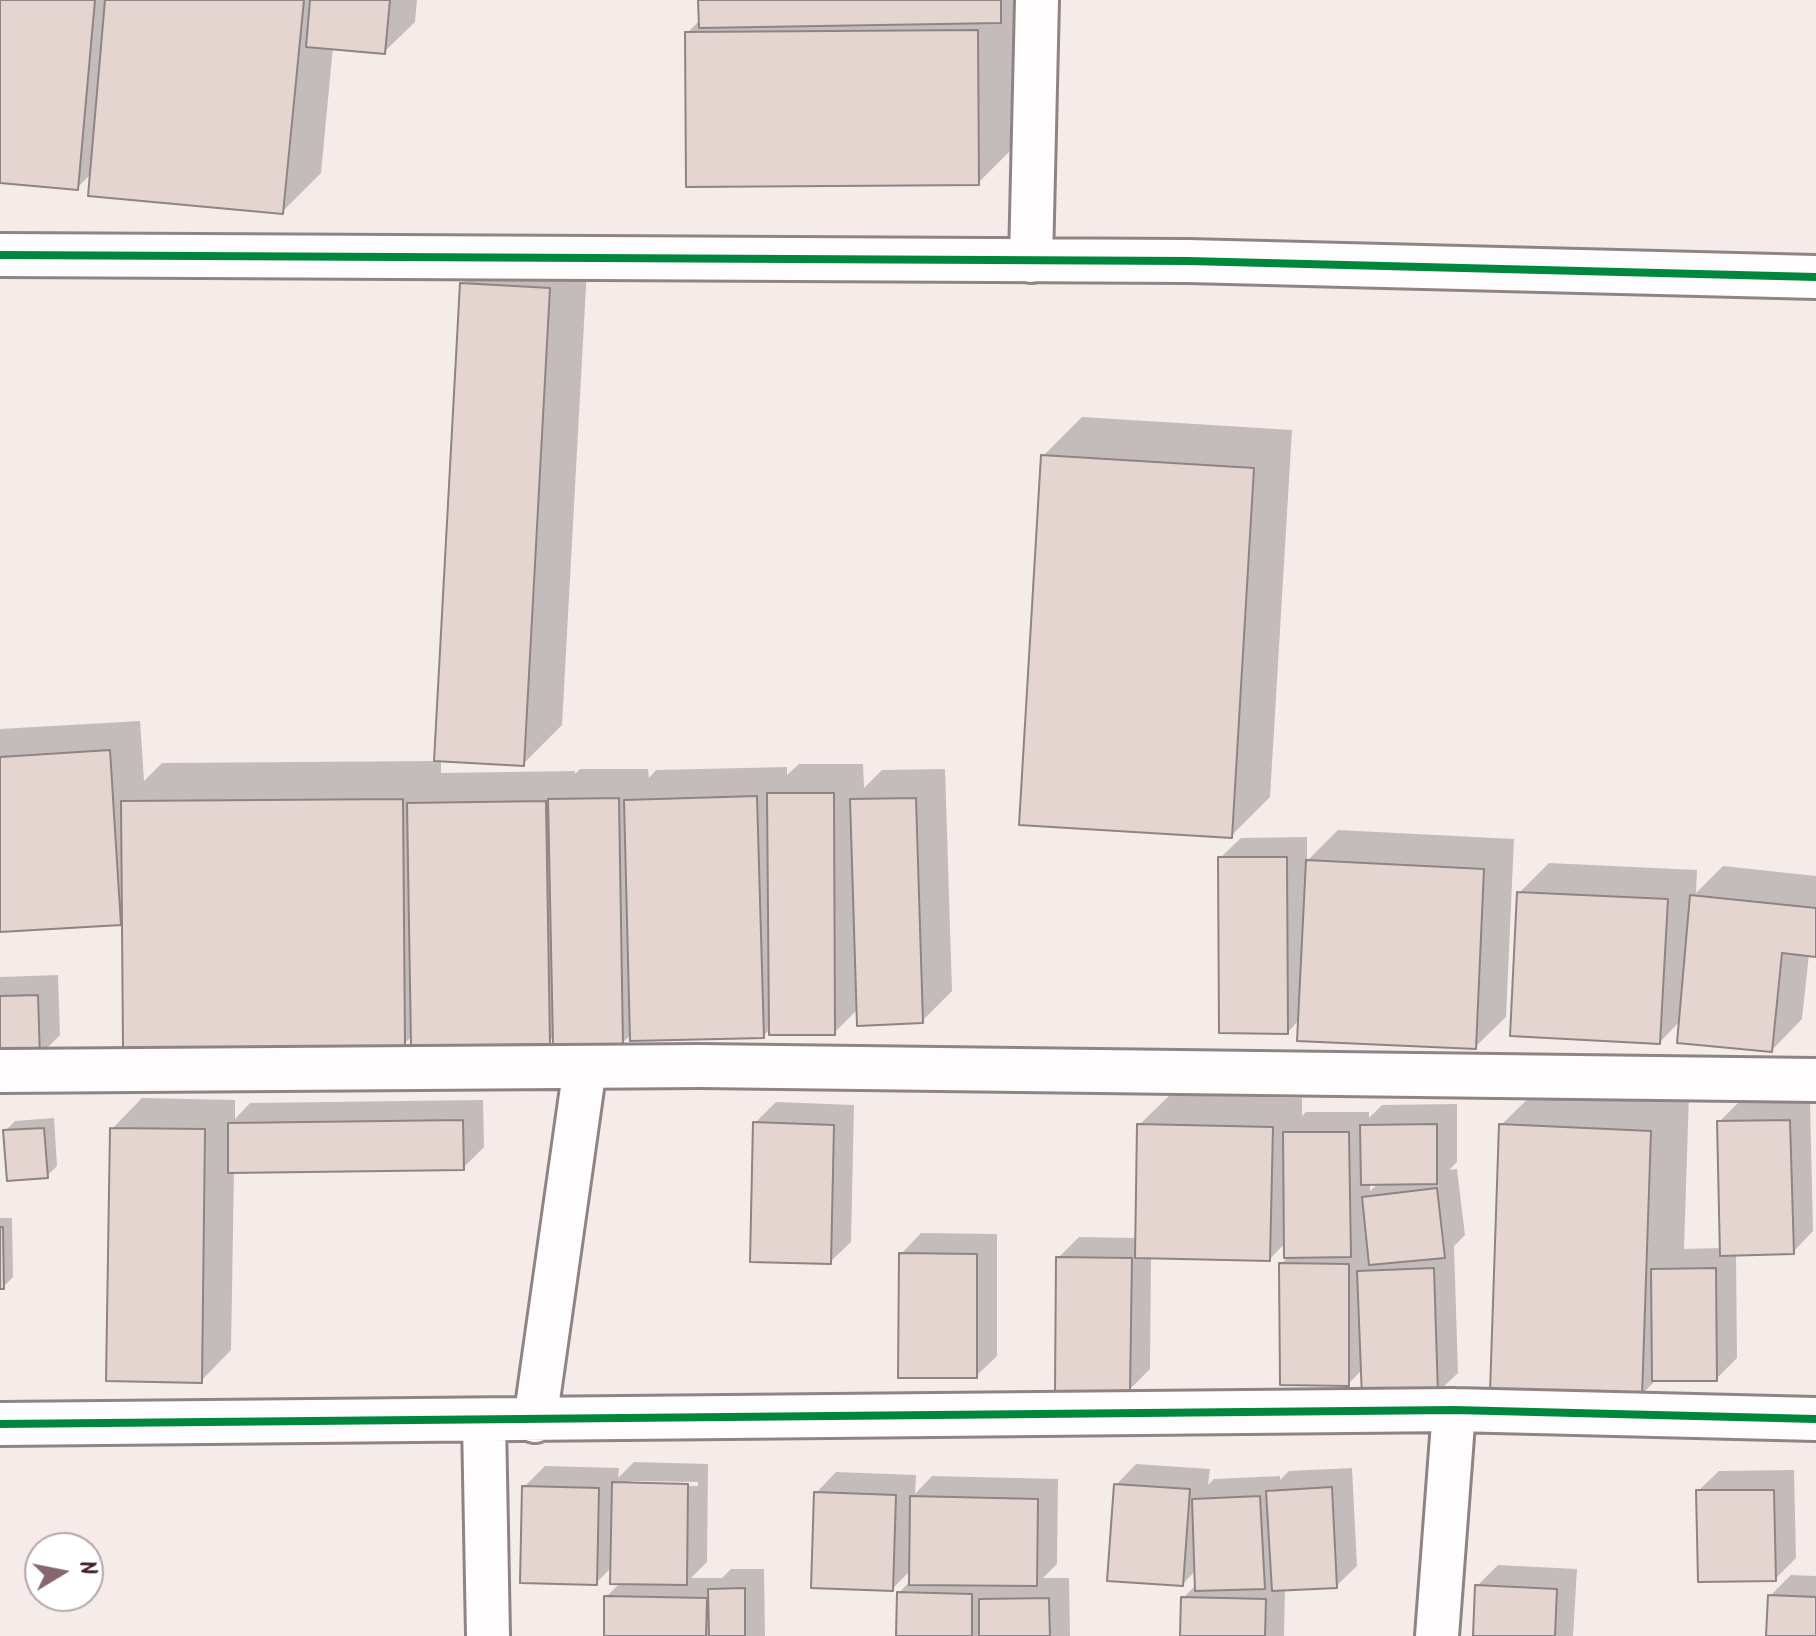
<!DOCTYPE html>
<style>
body{margin:0}
#map{position:relative;width:1816px;height:1636px;overflow:hidden;background:#f5ece9;font-family:Kalam,sans-serif}
canvas{display:block}
.north{position:absolute;left:24px;top:1532px;width:80px;height:80px;box-sizing:border-box;background:#fff;border:2px solid #b7a5aa;border-radius:50%;rotate:80deg;font-size:22px;font-weight:700;line-height:32px;text-align:center;color:#4a1f2b}
.north::after{content:'';display:block;margin:auto;width:28px;height:36px;background:#86676e;clip-path:polygon(50% 0,100% 100%,50% 72%,0 100%)}
</style>
<div id="map">
<canvas width="1816" height="1636"></canvas>
<div class="north">N</div>
</div>
<script>
const context = document.querySelector('canvas').getContext('2d');
context.lineJoin = 'round';
function fill(path, color) { context.fillStyle = color; context.fill(path, 'evenodd'); }
const shape = rows => new Path2D(rows.map(r => 'M' + r).join(''));
function stroke(path, color, width, dash) { context.strokeStyle = color; context.lineWidth = width; context.lineCap = dash ? 'butt' : 'round'; context.setLineDash(dash || []); context.stroke(path); }
fill(shape([
 [0,0,417,0,415,22,384,52,333,47,321,173,282,212,92,173,77,188,0,181],
 [700,0,1022,0,1017,144,978,183,687,33,701,19],
 [501,245,588,250,562,725,523,764,441,759,441,773,575,771,575,774,580,769,648,769,649,778,656,770,787,767,787,775,799,764,863,764,864,788,882,770,945,769,952,991,922,1021,858,1009,834,1033,771,1028,763,1036,632,1034,622,1043,554,1036,549,1042,413,1035,404,1044,124,919,120,923,0,930,0,729,140,721,144,781,162,763,436,761,462,284],
 [1082,417,1292,430,1270,797,1231,836,1043,456],
 [1338,830,1514,839,1506,1017,1475,1047,1300,1019,1288,1032,1220,858,1241,838,1307,837,1307,861],
 [1549,863,1697,870,1696,893,1723,866,1816,876,1816,955,1809,954,1802,1019,1772,1050,1681,1020,1660,1042,1519,893],
 [58,975,60,1035,39,1056,0,1057,0,977],
 [1540,1087,1689,1093,1684,1249,1721,1248,1719,1122,1739,1102,1810,1100,1813,1231,1793,1252,1736,1253,1737,1358,1716,1379,1657,1379,1641,1395,1501,1125],
 [1170,1095,1302,1098,1302,1116,1306,1112,1369,1112,1369,1118,1382,1105,1457,1104,1457,1162,1449,1170,1457,1169,1465,1235,1454,1246,1458,1373,1437,1393,1363,1369,1348,1384,1281,1264,1286,1259,1286,1242,1270,1259,1151,1256,1150,1369,1129,1390,1058,1258,1079,1237,1137,1238,1139,1125],
 [1370,1183,1379,1183,1370,1191],
 [142,1098,235,1100,235,1119,250,1103,483,1100,484,1147,463,1168,234,1170,231,1350,201,1381,112,1129],
 [776,1102,854,1105,851,1242,830,1262,755,1123],
 [54,1118,57,1166,47,1176,5,1131,15,1121],
 [0,1218,12,1218,13,1277,3,1287,0,1287],
 [921,1233,997,1234,997,1356,976,1376,901,1254],
 [634,1462,708,1464,707,1562,691,1578,722,1578,731,1569,764,1569,765,1636,606,1636,606,1597,621,1582,613,1566,596,1583,524,1487,545,1466,619,1468,618,1478],
 [631,1481,698,1482,698,1486,631,1485],
 [1136,1464,1210,1469,1208,1485,1214,1479,1280,1476,1280,1480,1289,1471,1352,1468,1357,1566,1336,1586,1285,1589,1284,1636,1182,1636,1183,1598,1197,1584,1196,1570,1183,1584,1116,1485],
 [1794,1470,1796,1558,1775,1579,1698,1491,1719,1471],
 [836,1472,916,1475,915,1494,932,1476,1058,1479,1057,1564,1043,1578,1069,1578,1070,1636,898,1636,899,1593,911,1580,911,1570,892,1589,816,1493],
 [1498,1565,1577,1569,1573,1636,1475,1636,1477,1586],
 [1791,1575,1816,1576,1816,1636,1768,1636,1770,1596]
]), '#0003');
const building = shape([
 [0,0,95,0,78,190,0,183,0,0],
 [105,0,304,0,283,214,88,196,105,0],
 [310,0,390,0,385,54,306,47,310,0],
 [698,0,1001,0,1001,23,699,28,698,0],
 [978,30,979,185,686,187,685,32,978,30],
 [460,283,550,288,524,766,434,761,460,283],
 [1041,455,1254,468,1232,838,1019,825,1041,455],
 [110,750,121,925,0,932,0,757,110,750],
 [767,793,834,793,835,1035,769,1035,767,793],
 [757,796,764,1038,630,1041,624,800,757,796],
 [619,798,623,1045,553,1045,548,799,619,798],
 [916,798,923,1023,857,1026,850,799,916,798],
 [403,799,405,1046,123,1048,121,801,403,799],
 [546,801,550,1044,411,1046,407,803,546,801],
 [1218,857,1287,857,1288,1034,1219,1033,1218,857],
 [1306,860,1484,869,1476,1049,1297,1041,1306,860],
 [1517,892,1668,899,1660,1044,1510,1036,1517,892],
 [1690,895,1816,908,1816,957,1782,953,1772,1052,1677,1043,1690,895],
 [38,995,40,1058,0,1059,0,996,38,995],
 [463,1120,464,1170,228,1173,228,1123,463,1120],
 [1790,1120,1794,1254,1720,1256,1717,1121,1790,1120],
 [753,1122,834,1125,831,1264,750,1262,753,1122],
 [1137,1124,1273,1127,1270,1261,1135,1258,1137,1124],
 [1437,1124,1437,1184,1361,1185,1360,1125,1437,1124],
 [1499,1124,1651,1131,1642,1397,1490,1392,1499,1124],
 [44,1128,48,1178,7,1181,3,1130,44,1128],
 [110,1128,205,1129,202,1383,106,1381,110,1128],
 [1283,1132,1349,1132,1351,1257,1284,1258,1283,1132],
 [1437,1188,1445,1258,1369,1265,1362,1197,1437,1188],
 [0,1227,3,1227,4,1289,0,1289,0,1227],
 [899,1253,977,1254,977,1378,898,1378,899,1253],
 [1056,1257,1132,1258,1130,1392,1055,1391,1056,1257],
 [1279,1263,1349,1264,1349,1386,1280,1385,1279,1263],
 [1434,1268,1438,1395,1362,1398,1357,1271,1434,1268],
 [1716,1268,1717,1381,1652,1381,1651,1269,1716,1268],
 [612,1482,688,1484,687,1585,610,1584,612,1482],
 [1114,1484,1190,1489,1183,1586,1107,1581,1114,1484],
 [522,1486,599,1488,597,1585,520,1583,522,1486],
 [1332,1487,1337,1588,1272,1591,1266,1491,1332,1487],
 [1696,1490,1774,1490,1776,1581,1698,1582,1696,1490],
 [814,1492,896,1495,893,1591,811,1588,814,1492],
 [910,1496,1038,1499,1037,1586,909,1585,910,1496],
 [1260,1496,1265,1589,1195,1591,1192,1499,1260,1496],
 [1475,1585,1557,1589,1555,1636,1473,1636,1475,1585],
 [745,1588,745,1636,709,1636,708,1589,745,1588],
 [897,1592,972,1594,972,1636,896,1636,897,1592],
 [1768,1595,1816,1597,1816,1636,1766,1636,1768,1595],
 [604,1596,707,1598,706,1636,604,1636,604,1596],
 [1181,1597,1266,1599,1265,1636,1180,1636,1181,1597],
 [1049,1598,1050,1636,979,1636,979,1599,1049,1598]
]);
fill(building, '#e4d5d1');
stroke(building, '#8f8384', 2);
const minor = shape([
 [0,255,1188,261,1816,277],
 [1031,261,1037,0],
 [0,1071,700,1066,1816,1080],
 [484,1421,488,1636],
 [535,1421,585,1067],
 [0,1424,1454,1410,1816,1419],
 [1437,1636,1454,1410]
]);
stroke(minor, '#8f8384', 48);
stroke(minor, '#fefcfc', 42);
stroke(shape([
 [0,255,1188,261,1816,277],
 [0,1424,1454,1410,1816,1419]
]), '#00873e', 8);
</script>
